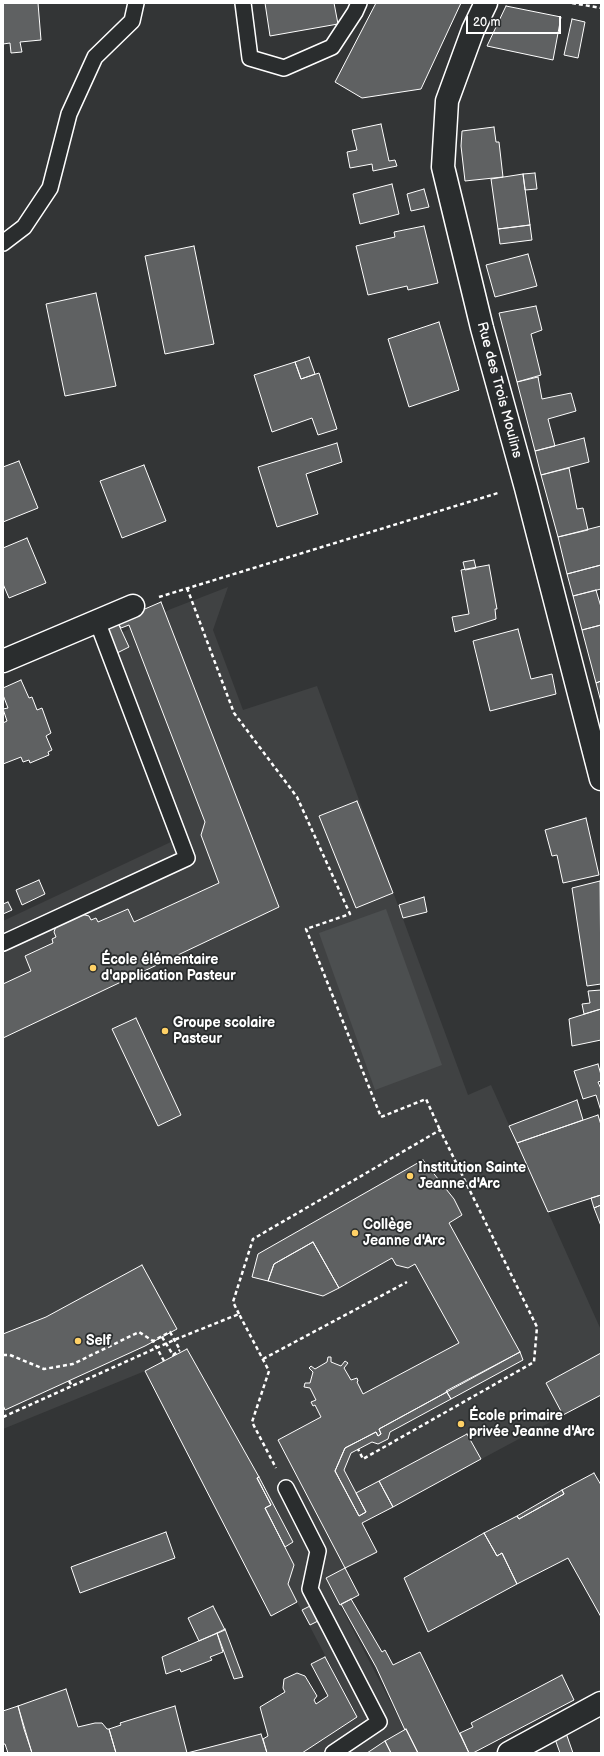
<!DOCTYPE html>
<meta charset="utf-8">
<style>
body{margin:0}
#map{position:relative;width:604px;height:1756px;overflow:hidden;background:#333536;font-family:"Balsamiq Sans",sans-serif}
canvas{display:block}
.frame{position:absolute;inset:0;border:4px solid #fff;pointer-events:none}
.scale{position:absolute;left:466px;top:16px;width:95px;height:18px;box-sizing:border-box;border:2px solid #fff;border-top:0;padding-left:5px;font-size:12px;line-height:14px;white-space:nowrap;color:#fff;-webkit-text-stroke:3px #2a2d2e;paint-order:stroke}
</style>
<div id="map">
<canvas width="604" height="1756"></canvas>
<div class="frame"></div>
<div class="scale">20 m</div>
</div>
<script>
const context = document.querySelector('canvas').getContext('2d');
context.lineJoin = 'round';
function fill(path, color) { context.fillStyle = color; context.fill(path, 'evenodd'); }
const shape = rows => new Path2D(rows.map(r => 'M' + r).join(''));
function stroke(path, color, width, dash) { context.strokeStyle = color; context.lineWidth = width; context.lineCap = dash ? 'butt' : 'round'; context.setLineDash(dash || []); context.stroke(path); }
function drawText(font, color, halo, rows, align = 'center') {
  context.font = font + ' "Balsamiq Sans",sans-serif'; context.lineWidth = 3.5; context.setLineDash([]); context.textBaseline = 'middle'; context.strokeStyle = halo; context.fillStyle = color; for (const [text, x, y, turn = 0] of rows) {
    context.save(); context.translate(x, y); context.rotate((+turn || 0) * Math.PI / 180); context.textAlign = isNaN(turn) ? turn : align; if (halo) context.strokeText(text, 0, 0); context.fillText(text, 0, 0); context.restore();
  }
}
fill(shape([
 [228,587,213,630,243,710,317,686,468,1095,491,1085,601,1330,601,1395,362,1523,377,1552,326,1578,405,1730,367,1753,302,1753,357,1716,297,1602,271,1616,145,1371,3,1429,3,921,173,841,96,645,171,609]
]), '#404243');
fill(shape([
 [386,909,442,1065,375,1090,319,933]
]), '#4c4f50');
const building = shape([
 [3,3,38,3,41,40,20,42,22,52,11,53,10,43,3,44,3,3],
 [265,3,334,3,338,24,270,36,265,3],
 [376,3,461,3,421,89,362,98,335,82,376,3],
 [506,6,561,17,553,60,487,46,506,6],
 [572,19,585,22,578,58,564,55,572,19],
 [381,124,389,161,395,160,397,166,373,171,372,164,350,168,347,152,357,150,352,130,381,124],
 [494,127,496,142,499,142,503,177,465,181,461,146,462,131,494,127],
 [535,173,537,189,525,190,523,174,535,173],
 [523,174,530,225,498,229,491,179,523,174],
 [392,184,399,214,360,224,353,194,392,184],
 [424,189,429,207,411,211,407,194,424,189],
 [530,225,532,240,500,244,498,229,530,225],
 [424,226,438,283,408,290,407,286,368,295,356,246,395,237,394,232,424,226],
 [194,246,214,344,165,354,145,256,194,246],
 [528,254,537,286,495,297,486,265,528,254],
 [96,293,116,386,65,396,46,304,96,293],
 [536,306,542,330,531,334,541,375,517,382,499,313,536,306],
 [439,322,459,390,409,407,388,339,439,322],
 [309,357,315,374,301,379,295,362,309,357],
 [295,362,301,379,319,373,337,429,318,435,312,418,272,432,254,375,295,362],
 [538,377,542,399,571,393,576,411,548,419,555,446,535,451,517,382,538,377],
 [584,438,589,462,541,475,535,451,584,438],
 [337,443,342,462,306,474,318,514,277,527,258,467,337,443],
 [19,461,38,508,3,522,3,467,19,461],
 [144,465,166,521,122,538,100,481,144,465],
 [569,468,577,509,583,508,588,530,558,537,541,475,569,468],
 [601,526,601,565,567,574,558,537,601,526],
 [27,538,46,583,9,598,3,584,3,548,27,538],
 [474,560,476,568,465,570,463,562,474,560],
 [489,565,497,609,495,609,496,619,455,632,452,617,469,614,461,570,489,565],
 [601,565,601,589,573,596,567,574,601,565],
 [596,590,601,607,601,625,582,630,573,596,596,590],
 [161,602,279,907,3,1038,3,984,31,971,25,956,53,943,52,939,56,937,54,932,56,926,81,914,89,916,91,920,96,918,98,922,128,909,134,922,219,883,201,835,205,822,129,625,121,628,117,621,161,602],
 [117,621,129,647,117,653,105,626,117,621],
 [601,625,601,681,596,683,582,630,601,625],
 [518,629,531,679,552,674,556,694,490,711,473,641,518,629],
 [21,680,29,698,32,697,37,710,42,708,51,733,46,736,52,750,48,752,49,755,30,763,29,760,23,762,21,757,3,764,3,723,7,721,3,709,8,708,3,695,3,688,21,680],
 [601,681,601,702,596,683,601,681],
 [357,801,393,893,356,908,319,816,357,801],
 [586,818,599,875,563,883,557,855,552,856,545,830,586,818],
 [39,880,45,894,22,905,16,890,39,880],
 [600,881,601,984,587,986,572,888,600,881],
 [424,897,427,912,403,918,399,905,424,897],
 [8,902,12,910,3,914,3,904,8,902],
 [601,990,601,1009,584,1014,582,1004,590,1003,588,991,601,990],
 [601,1009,601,1040,572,1046,569,1019,601,1009],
 [136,1018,181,1115,158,1126,112,1029,136,1018],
 [598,1064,601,1075,601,1081,598,1082,601,1089,601,1111,596,1095,583,1099,574,1071,598,1064],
 [577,1100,583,1120,517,1143,509,1126,577,1100],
 [598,1115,601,1125,601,1195,548,1212,517,1143,598,1115],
 [423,1160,454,1199,462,1215,449,1223,520,1352,379,1429,381,1434,378,1436,376,1432,345,1448,335,1471,359,1516,366,1512,356,1493,379,1481,393,1507,362,1523,377,1552,345,1568,278,1440,321,1417,315,1405,313,1406,311,1402,316,1400,310,1388,304,1387,305,1383,310,1383,313,1372,309,1368,311,1366,315,1369,327,1362,328,1357,331,1357,331,1362,341,1366,345,1361,348,1363,344,1368,351,1380,357,1378,358,1381,357,1382,363,1394,459,1343,415,1264,408,1268,396,1265,392,1258,339,1288,313,1242,274,1264,268,1281,252,1277,258,1254,423,1160],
 [601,1195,601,1205,594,1208,591,1198,601,1195],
 [601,1205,601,1226,594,1208,601,1205],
 [313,1242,339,1288,323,1296,268,1281,274,1264,313,1242],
 [142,1265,177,1329,145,1346,5,1410,3,1405,3,1334,46,1317,142,1265],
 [187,1349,259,1477,257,1478,271,1505,265,1508,294,1565,288,1584,297,1602,271,1616,145,1371,187,1349],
 [520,1352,523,1360,451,1399,446,1391,520,1352],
 [601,1353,601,1395,563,1415,546,1383,601,1353],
 [447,1392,451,1399,390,1432,388,1439,378,1444,372,1442,351,1453,344,1470,366,1512,359,1516,335,1471,345,1448,376,1432,378,1436,381,1434,379,1429,447,1392],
 [467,1434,481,1459,393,1507,379,1481,467,1434],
 [594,1473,601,1485,601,1617,568,1558,517,1584,502,1553,497,1556,484,1533,517,1516,519,1519,564,1494,562,1490,594,1473],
 [259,1477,293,1542,285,1547,265,1508,271,1505,257,1478,259,1477],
 [562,1490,564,1494,519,1519,517,1516,562,1490],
 [166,1532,175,1558,80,1593,71,1567,166,1532],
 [484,1533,497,1556,502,1553,517,1584,428,1632,404,1578,484,1533],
 [345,1568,359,1595,340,1605,326,1578,345,1568],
 [351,1599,382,1652,385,1650,393,1665,420,1652,469,1753,418,1753,406,1729,405,1730,376,1667,341,1604,351,1599],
 [213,1606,225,1630,199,1641,188,1618,213,1606],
 [310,1606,318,1621,310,1625,302,1610,310,1606],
 [225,1629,243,1677,234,1679,217,1633,225,1629],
 [217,1633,223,1652,210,1657,212,1660,181,1672,180,1669,166,1674,162,1657,217,1633],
 [325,1657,357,1717,302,1753,267,1753,263,1739,268,1736,260,1707,285,1692,283,1688,284,1679,297,1673,305,1676,317,1696,314,1700,316,1704,328,1696,311,1664,325,1657],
 [562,1675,574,1700,473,1753,469,1753,460,1733,473,1727,471,1723,562,1675],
 [66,1689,78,1727,95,1723,102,1723,107,1729,109,1729,116,1753,32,1753,18,1706,66,1689],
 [18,1706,24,1729,32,1753,8,1753,5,1744,3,1744,3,1711,18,1706],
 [175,1706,187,1753,116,1753,109,1729,121,1725,120,1723,175,1706],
 [406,1729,418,1753,391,1753,385,1741,406,1729],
 [566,1733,573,1753,560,1753,555,1739,566,1733],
 [261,1734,267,1753,187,1753,261,1734],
 [385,1741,391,1753,367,1753,385,1741]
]);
fill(building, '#5f6162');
stroke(building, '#fff', 1);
const service = shape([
 [243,3,250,58,284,68,332,47,355,12,359,3],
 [3,243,24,227,50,188,69,114,95,57,132,21,136,3],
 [3,943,187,858,97,621],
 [286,1488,318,1551,310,1589,379,1722,333,1753]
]);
const minor = shape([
 [486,3,473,30,447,101,443,167,482,328,526,488,601,779],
 [3,661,133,606],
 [509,1753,601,1703]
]);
stroke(service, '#fff', 18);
stroke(minor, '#fff', 25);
stroke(shape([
 [572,3,601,8],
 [187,588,234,713,297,797,350,914,306,929,381,1117,426,1099,440,1130],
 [159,597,498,493],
 [239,1314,233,1302,253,1239,440,1130,537,1327,534,1362,363,1459,358,1449],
 [162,1337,173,1355,180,1350],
 [3,1355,10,1355,44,1369,73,1364,139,1332,153,1341],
 [263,1359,407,1282],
 [69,1381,72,1386],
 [3,1417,174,1340,239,1314,269,1371,252,1422,276,1468]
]), '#fff', 2.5, [4, 3]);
stroke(service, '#2a2d2e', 15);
stroke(minor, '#2a2d2e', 22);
stroke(shape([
 [164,1361,153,1341,170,1332,180,1350]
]), '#fff', 2.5, [4, 3]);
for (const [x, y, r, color] of [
 [93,968,4,"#ffd166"],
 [165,1031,4,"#ffd166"],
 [410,1176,4,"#ffd166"],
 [355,1233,4,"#ffd166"],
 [78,1341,4,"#ffd166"],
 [461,1424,4,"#ffd166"]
]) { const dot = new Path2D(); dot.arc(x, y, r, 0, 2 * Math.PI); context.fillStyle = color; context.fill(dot); stroke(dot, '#2a2d2e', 1.5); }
drawText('14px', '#fff', '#2a2d2e', [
 ["Rue des Trois Moulins",499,390,75]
]);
drawText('bold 14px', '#fff', '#2a2d2e', [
 ["École élémentaire",101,960],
 ["d'application Pasteur",101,976],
 ["Groupe scolaire",173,1023],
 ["Pasteur",173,1039],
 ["Institution Sainte",418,1168],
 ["Jeanne d'Arc",418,1184],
 ["Collège",363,1225],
 ["Jeanne d'Arc",363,1241],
 ["Self",86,1341],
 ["École primaire",469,1416],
 ["privée Jeanne d'Arc",469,1432]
], 'left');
</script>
